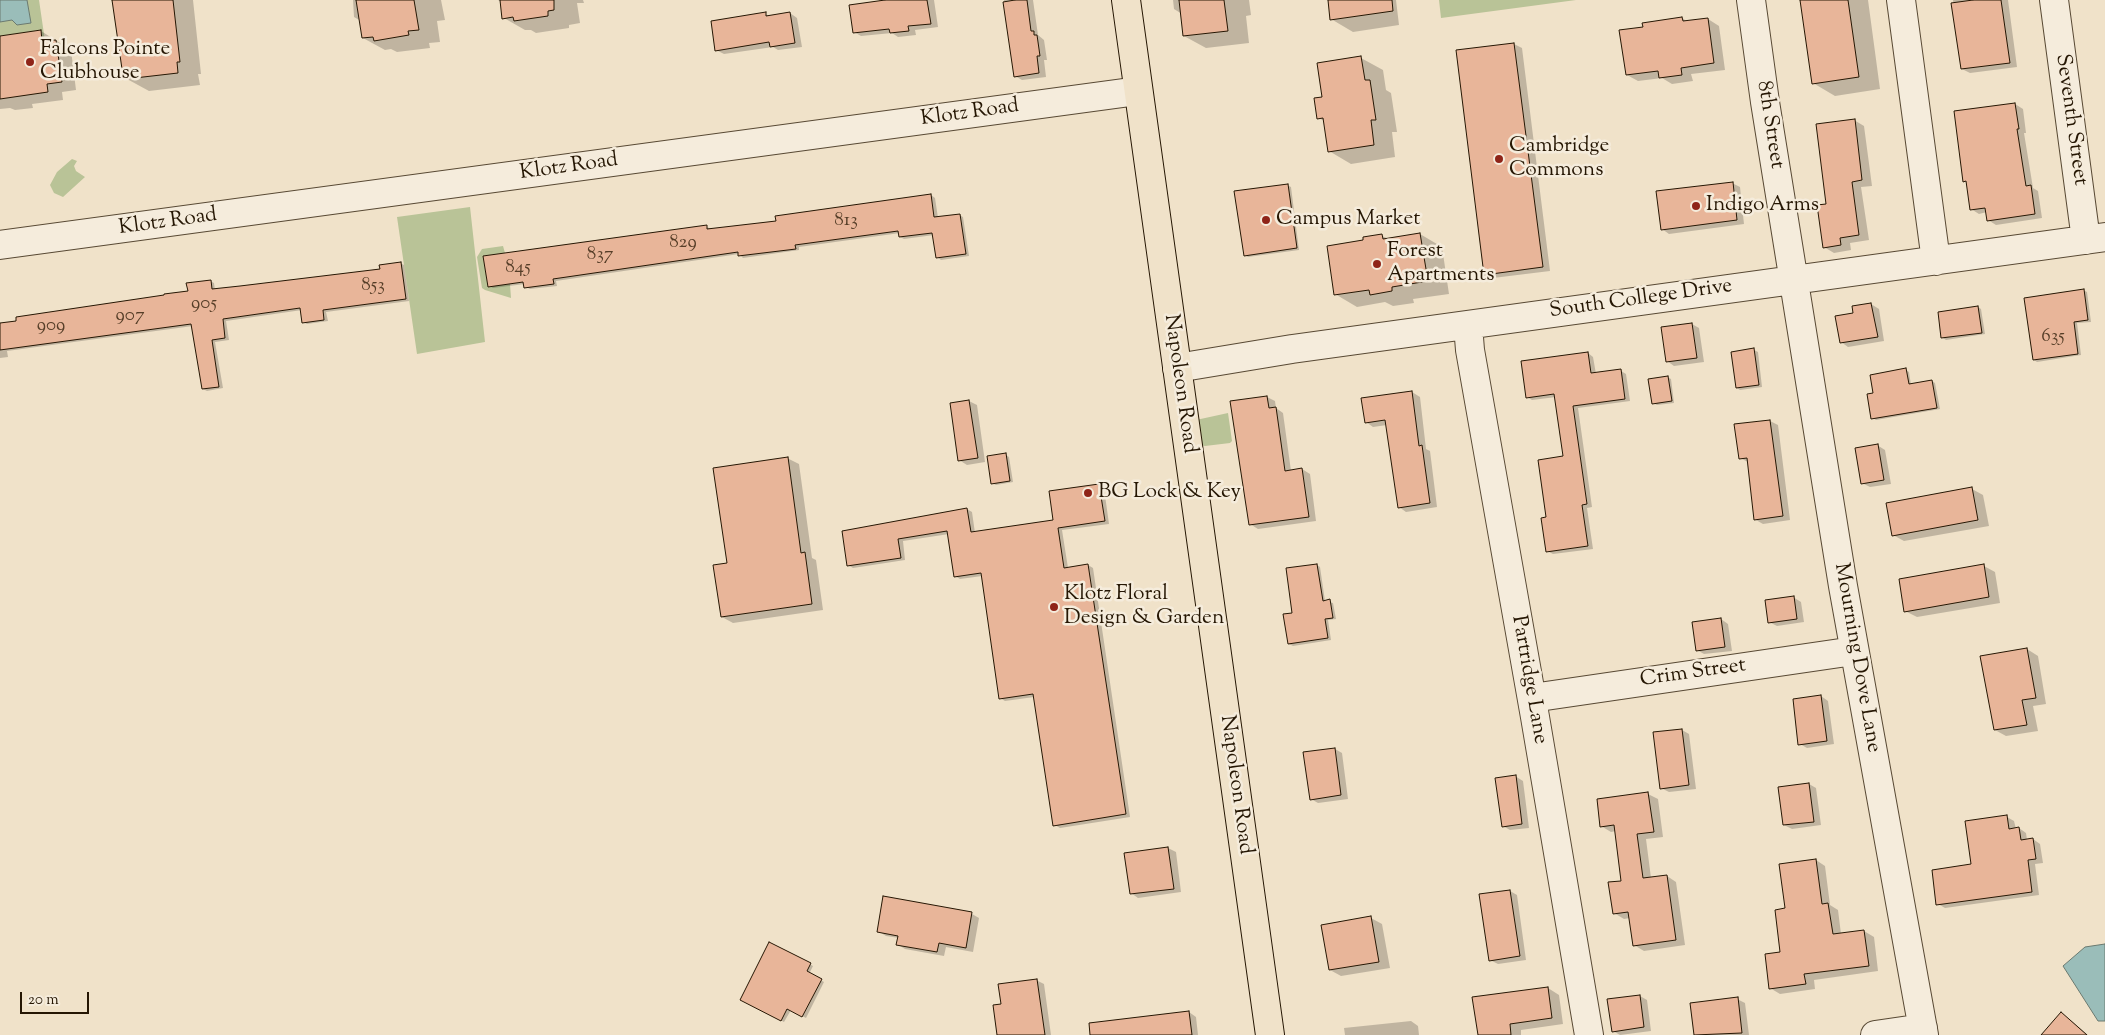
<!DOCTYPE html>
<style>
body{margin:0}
#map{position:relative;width:2105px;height:1035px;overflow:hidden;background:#f0e2c9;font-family:"Sorts Mill Goudy",serif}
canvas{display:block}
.scale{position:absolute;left:20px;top:992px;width:69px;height:22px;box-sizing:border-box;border:2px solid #251603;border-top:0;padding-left:6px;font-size:15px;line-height:18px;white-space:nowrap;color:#251603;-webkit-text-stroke:4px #f5ecdc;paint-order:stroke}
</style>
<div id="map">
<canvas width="2105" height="1035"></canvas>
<div class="scale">20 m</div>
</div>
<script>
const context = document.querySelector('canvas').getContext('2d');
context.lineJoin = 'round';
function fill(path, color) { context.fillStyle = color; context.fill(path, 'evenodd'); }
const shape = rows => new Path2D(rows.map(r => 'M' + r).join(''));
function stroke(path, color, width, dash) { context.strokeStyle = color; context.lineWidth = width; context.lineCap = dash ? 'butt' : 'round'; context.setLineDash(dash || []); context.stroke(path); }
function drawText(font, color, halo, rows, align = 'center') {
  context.font = font + ' "Sorts Mill Goudy",serif'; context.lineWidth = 5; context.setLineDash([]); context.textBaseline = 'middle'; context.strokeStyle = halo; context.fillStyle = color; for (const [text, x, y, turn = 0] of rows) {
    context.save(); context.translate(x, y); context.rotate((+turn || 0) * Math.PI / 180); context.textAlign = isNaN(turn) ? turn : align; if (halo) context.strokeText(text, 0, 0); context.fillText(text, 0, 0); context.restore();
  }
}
fill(shape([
 [0,0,39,0,45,41,42,42,41,30,0,36],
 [1439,0,1576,0,1441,18],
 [72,159,77,161,74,166,76,171,85,177,63,197,54,193,50,185,57,172],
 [470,207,485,342,417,354,397,217],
 [503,246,505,253,483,256,488,286,510,284,511,298,485,290,482,288,477,257,482,249],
 [1228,413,1232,441,1230,443,1205,446,1200,445,1196,420]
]), '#b9c397');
const water = shape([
 [0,0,27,0,31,23,17,25,12,20,0,22,0,0],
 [2105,944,2105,1021,2098,1021,2063,966,2085,947,2105,944]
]);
fill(water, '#9abdb9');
stroke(water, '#6b7a70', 1);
fill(shape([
 [113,0,193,0,201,74,198,74,200,85,149,91,127,79,126,70,123,68],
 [353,0,441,0,445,20,437,21,440,42,429,43,430,48,397,52,391,49,385,50,363,38,361,21,354,17],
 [498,0,583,0,584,3,577,3,580,23,569,25,569,28,536,33,531,30,525,30,504,18,501,2],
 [879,0,934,0,938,27,915,30,916,35,898,37,892,33,861,36,854,32,879,2],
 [1004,0,1033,0,1038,35,1044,40,1047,60,1044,60,1046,77,1022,80,1015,76],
 [1173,0,1249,0,1251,15,1246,16,1249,43,1206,48,1184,36,1182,14,1174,9],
 [1329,0,1396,0,1399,25,1353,32,1331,19],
 [1802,0,1868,0,1880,89,1835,96,1813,83],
 [1953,0,2008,0,2017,67,1970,73,1962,69],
 [790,13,797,18,802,47,778,50,773,47,724,54,716,50,765,14,770,16],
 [1682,18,1688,22,1708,19,1719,26,1725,70,1691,74,1693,81,1672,84,1662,78,1638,81,1627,75,1644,28],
 [41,31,71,50,76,90,62,92,63,100,32,104,33,108,15,110,10,108,0,109,0,37],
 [1514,44,1522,48,1550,271,1493,278,1486,274],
 [1361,58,1383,70,1386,90,1391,93,1397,132,1392,132,1395,157,1351,164,1329,151,1325,121,1318,118],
 [2015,104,2023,109,2026,133,2024,133,2033,188,2038,191,2042,218,1996,225,1988,220,1987,212,1979,214,1971,209,1968,183,1965,181],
 [1854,120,1864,126,1872,186,1861,187,1869,240,1850,243,1851,250,1834,253,1824,247,1827,205],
 [1732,183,1740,187,1744,224,1669,234,1662,229],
 [1287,185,1291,187,1299,250,1248,257,1245,255],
 [931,195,935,198,938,218,959,215,963,217,969,256,941,260,937,257,934,235,904,239,900,237,900,233,799,247,799,250,743,258,739,254,556,281,557,286,530,289,526,287,525,284,493,288,489,286,707,227,711,229,777,222],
 [1420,234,1442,247,1449,294,1413,299,1414,303,1393,306,1385,302,1357,307,1335,294,1365,241,1382,236,1389,239],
 [400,263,404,265,409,301,326,312,328,321,307,324,303,322,302,310,226,321,229,340,215,342,223,388,207,391,203,389,193,326,7,351,8,357,0,358,0,324,189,292,210,281,214,283,215,290,381,270],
 [2083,290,2087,292,2091,322,2077,323,2081,355,2037,362,2034,360],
 [1871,304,1879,309,1884,341,1848,347,1841,342,1854,314],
 [1978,307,1981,309,1985,334,1946,340,1943,338],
 [1692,324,1699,328,1704,362,1674,366,1667,361],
 [1754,350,1758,352,1762,387,1740,390,1737,388],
 [1588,353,1593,357,1596,374,1621,371,1626,374,1630,401,1578,408,1592,507,1587,508,1593,549,1553,554,1547,551,1547,518,1564,458,1556,397,1532,400,1527,397],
 [1906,370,1909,372,1911,385,1932,381,1935,383,1940,409,1876,420,1873,418,1875,394],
 [1667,377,1671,379,1674,403,1657,405,1653,403],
 [1412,392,1420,397,1426,449,1430,451,1437,507,1406,512,1399,507,1387,425,1373,427,1366,422],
 [1267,397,1275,401,1276,408,1283,413,1291,471,1302,469,1310,474,1316,521,1258,529,1250,524,1231,402],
 [969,401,977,405,985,462,967,465,959,460,951,404],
 [1770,421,1778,425,1790,520,1763,524,1756,520,1748,462,1740,458],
 [1877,445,1885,450,1891,484,1870,487,1862,483],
 [1006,455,1009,457,1013,482,996,485,992,483],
 [787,458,799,464,812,558,816,560,823,610,733,623,722,617,728,564],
 [1099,486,1104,488,1109,524,1062,530,1068,568,1088,565,1093,568,1130,817,1060,828,1055,825,1034,697,1005,701,1000,698,982,576,960,579,955,576,949,534,903,541,905,560,853,568,848,565,843,532,967,509,972,512,975,533,1055,521],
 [1972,489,1983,495,1989,526,1904,541,1893,535],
 [1317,565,1320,567,1325,601,1333,603,1336,619,1328,620,1331,640,1293,646,1289,644,1294,614],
 [1984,566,1995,572,2000,603,1917,617,1905,611],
 [1793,597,1801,602,1804,622,1777,626,1769,622],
 [1721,619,1728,624,1732,651,1704,654,1697,650],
 [2027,649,2038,656,2046,704,2033,706,2038,731,2006,736,1995,730],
 [1821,696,1828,701,1834,744,1807,748,1800,744],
 [1682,730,1689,734,1696,789,1669,792,1661,788],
 [1335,749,1342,753,1348,799,1318,803,1311,799],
 [1515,776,1523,781,1529,828,1510,830,1503,826],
 [1809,784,1816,788,1821,825,1792,829,1784,825],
 [1648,794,1658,799,1663,837,1646,839,1651,878,1667,876,1676,882,1685,945,1644,951,1634,945,1630,918,1624,919,1614,913,1622,882,1616,831,1611,832,1601,826],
 [2007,817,2014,821,2016,829,2019,828,2026,833,2027,840,2033,839,2040,844,2043,863,2035,864,2039,895,1945,908,1938,904,1972,865],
 [1168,848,1176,852,1181,892,1138,898,1131,893],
 [1816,860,1825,866,1830,905,1838,910,1841,934,1864,931,1874,937,1878,971,1814,980,1815,989,1780,994,1770,988,1781,953,1787,909],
 [1510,891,1517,895,1526,960,1498,964,1490,960],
 [972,914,979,918,973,952,946,947,944,956,905,949,897,944,899,938,886,936,878,931],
 [1371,918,1382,924,1390,968,1341,976,1330,970],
 [770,944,813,966,809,974,824,982,806,1018,791,1010,784,1022,742,1000],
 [1036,980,1044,984,1051,1035,999,1035,1003,1005],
 [1548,988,1559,995,1563,1024,1521,1030,1521,1035,1479,1035],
 [1640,996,1647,1000,1651,1031,1620,1035,1613,1031],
 [1737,999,1745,1003,1749,1035,1696,1035,1692,1005],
 [1189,1012,1196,1017,1198,1035,1104,1035],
 [2061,1014,2068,1018,2088,1035,2043,1035],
 [1411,1021,1418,1026,1419,1035,1345,1035,1344,1028]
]), '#0003');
const building = shape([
 [112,0,173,0,180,62,177,62,178,73,126,79,125,68,122,69,112,0],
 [356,0,414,0,419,30,408,31,409,35,374,41,373,37,362,38,356,0],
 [500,0,554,0,554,10,548,11,548,16,514,21,513,17,502,19,500,0],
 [885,0,927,0,931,24,908,26,909,31,890,33,889,29,853,33,849,5,885,0],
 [1015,0,1027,0,1031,31,1034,31,1034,35,1037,35,1040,56,1037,56,1039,73,1014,77,1003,2,1015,0],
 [1179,0,1224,0,1228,31,1183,36,1179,0],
 [1328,0,1392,0,1393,11,1330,20,1328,0],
 [1800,0,1848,0,1859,77,1812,84,1800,0],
 [1973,0,2001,0,2010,63,1961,69,1951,3,1973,0],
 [766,12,766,16,790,12,795,43,770,47,769,42,715,51,711,21,766,12],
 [1682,17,1683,21,1708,18,1714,63,1681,68,1682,75,1659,78,1658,71,1626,75,1619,30,1643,27,1642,23,1682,17],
 [41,30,42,41,56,40,62,82,47,84,48,92,0,99,0,36,41,30],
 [1514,43,1543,267,1484,275,1456,50,1514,43],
 [1361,56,1365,80,1370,80,1376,120,1371,120,1374,145,1328,152,1323,118,1317,119,1314,98,1322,97,1317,63,1361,56],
 [2015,103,2019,129,2017,129,2026,186,2031,185,2035,214,1987,221,1985,208,1970,210,1966,181,1963,182,1954,111,2015,103],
 [1855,119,1862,180,1852,182,1859,235,1840,238,1841,245,1823,248,1817,205,1826,204,1816,124,1855,119],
 [1733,182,1737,220,1661,230,1656,191,1733,182],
 [1288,184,1297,248,1244,256,1234,191,1288,184],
 [931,194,934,217,960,214,966,254,936,258,932,233,899,237,898,231,795,245,796,249,738,256,738,252,553,279,554,284,524,288,523,282,488,287,483,256,707,225,707,229,776,221,775,216,931,194],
 [1420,233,1428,281,1392,287,1392,291,1370,295,1369,290,1334,295,1327,246,1363,240,1363,237,1382,234,1383,239,1420,233],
 [401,262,406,299,323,310,324,320,302,323,300,308,223,319,225,338,212,340,219,387,202,389,191,324,0,350,0,323,16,321,16,317,164,295,164,294,188,291,186,283,211,280,212,289,240,286,380,269,379,265,401,262],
 [2084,289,2088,320,2074,322,2078,354,2033,360,2024,298,2084,289],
 [1871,303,1878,337,1840,343,1835,316,1853,313,1852,306,1871,303],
 [1978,306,1982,333,1941,338,1938,312,1978,306],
 [1692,323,1697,358,1666,362,1661,327,1692,323],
 [1754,348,1759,385,1736,388,1731,352,1754,348],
 [1588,352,1591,373,1621,369,1625,399,1573,406,1587,504,1582,505,1588,546,1546,552,1541,518,1546,517,1538,460,1563,456,1554,394,1526,398,1521,361,1588,352],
 [1906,368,1909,384,1932,380,1937,408,1871,419,1867,394,1873,393,1870,375,1906,368],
 [1668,376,1672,401,1652,404,1648,379,1668,376],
 [1412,391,1419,446,1422,445,1430,503,1398,508,1385,420,1365,423,1361,398,1412,391],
 [1267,396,1269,408,1276,407,1285,471,1302,468,1309,517,1249,525,1230,401,1267,396],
 [969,400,978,458,958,461,950,403,969,400],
 [1770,420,1783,516,1754,520,1747,458,1739,459,1734,424,1770,420],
 [1878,444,1884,480,1861,484,1855,448,1878,444],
 [1006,453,1010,481,991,484,987,456,1006,453],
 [788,457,801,553,805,552,812,604,721,617,713,565,727,563,713,468,788,457],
 [1099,484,1105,521,1058,528,1064,568,1088,564,1126,814,1053,826,1033,694,999,699,981,573,954,577,947,531,898,539,901,558,847,566,842,531,967,508,971,532,1053,520,1049,491,1099,484],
 [1972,487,1978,520,1892,536,1886,503,1972,487],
 [1317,564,1323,601,1330,599,1333,618,1325,619,1328,638,1288,644,1283,614,1292,613,1286,568,1317,564],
 [1984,564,1989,597,1904,612,1899,579,1984,564],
 [1794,596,1797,619,1768,623,1765,600,1794,596],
 [1721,618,1725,647,1696,651,1692,622,1721,618],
 [2027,648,2036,698,2022,700,2027,725,1994,730,1980,656,2027,648],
 [1821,695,1827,741,1798,745,1793,699,1821,695],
 [1682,729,1689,785,1660,789,1653,732,1682,729],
 [1335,748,1341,795,1310,800,1303,752,1335,748],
 [1516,775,1522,824,1502,827,1495,778,1516,775],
 [1809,783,1814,822,1783,825,1778,787,1809,783],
 [1648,792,1654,832,1637,834,1643,878,1667,875,1676,940,1633,946,1628,912,1613,914,1608,882,1621,881,1614,825,1600,827,1597,799,1648,792],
 [2007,815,2009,829,2019,827,2021,840,2033,838,2036,859,2028,860,2032,892,1936,905,1932,870,1971,864,1965,821,2007,815],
 [1168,847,1174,889,1130,894,1124,853,1168,847],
 [1816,859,1822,904,1828,903,1833,934,1864,930,1869,966,1804,974,1806,984,1769,989,1765,954,1780,952,1775,910,1785,908,1779,864,1816,859],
 [1510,890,1520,956,1489,961,1479,894,1510,890],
 [883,896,972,912,966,948,939,943,937,952,896,945,898,936,877,932,883,896],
 [1371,916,1379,962,1329,970,1321,925,1371,916],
 [769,942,811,963,807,971,822,979,802,1017,787,1009,781,1021,740,1000,769,942],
 [1037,979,1045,1035,997,1035,993,1005,1001,1004,998,984,1037,979],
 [1548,987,1552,1018,1510,1024,1511,1035,1478,1035,1472,997,1548,987],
 [1640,995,1644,1027,1612,1032,1607,999,1640,995],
 [1738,997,1742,1033,1694,1035,1690,1003,1738,997],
 [1189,1011,1192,1035,1090,1035,1089,1023,1189,1011],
 [2061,1012,2087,1035,2041,1035,2061,1012]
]);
fill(building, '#e8b599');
stroke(building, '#251603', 1);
const minor = shape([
 [1751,0,1765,102,1843,586,1924,1035],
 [1901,0,1936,261],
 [2054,0,2086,240],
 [0,245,1138,91],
 [1468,325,1470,350,1535,717,1589,1035],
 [1177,368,1292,349,2105,237],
 [1532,698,1854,651],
 [1875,1035,1923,1028]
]);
const major = shape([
 [1126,0,1270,1035]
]);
stroke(minor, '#584934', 30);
stroke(major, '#251603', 30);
stroke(minor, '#f5ecdc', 28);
stroke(major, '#f0e2c9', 28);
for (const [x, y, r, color] of [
 [30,62,5,"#8f2418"],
 [1499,159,5,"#8f2418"],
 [1696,206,5,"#8f2418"],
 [1266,220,5,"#8f2418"],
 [1377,264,5,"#8f2418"],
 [1088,493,5,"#8f2418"],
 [1054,607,5,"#8f2418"]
]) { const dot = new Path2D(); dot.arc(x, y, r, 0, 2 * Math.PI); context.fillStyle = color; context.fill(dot); stroke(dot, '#f5ecdc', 2); }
drawText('19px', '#563e28', null, [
 ["813",846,222],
 ["829",683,244],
 ["837",600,256],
 ["845",518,269],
 ["853",373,287],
 ["905",204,305],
 ["907",130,317],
 ["909",51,327],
 ["635",2053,338]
]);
drawText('21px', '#251603', '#f5ecdc', [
 ["Falcons Pointe",40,50],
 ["Clubhouse",40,74],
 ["Cambridge",1509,147],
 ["Commons",1509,171],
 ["Indigo Arms",1706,206],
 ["Campus Market",1276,220],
 ["Forest",1387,252],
 ["Apartments",1387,276],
 ["BG Lock & Key",1098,493],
 ["Klotz Floral",1064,595],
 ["Design & Garden",1064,619]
], 'left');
drawText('21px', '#251603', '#f5ecdc', [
 ["Klotz Road",970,114,-8],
 ["Seventh Street",2070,120,82],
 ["8th Street",1769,125,81],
 ["Klotz Road",569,168,-8],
 ["Klotz Road",168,223,-8],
 ["South College Drive",1641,300,-8],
 ["Napoleon Road",1179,384,82],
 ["Mourning Dove Lane",1856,658,80],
 ["Crim Street",1693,674,-8],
 ["Partridge Lane",1528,680,80],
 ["Napoleon Road",1235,785,82]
]);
</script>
